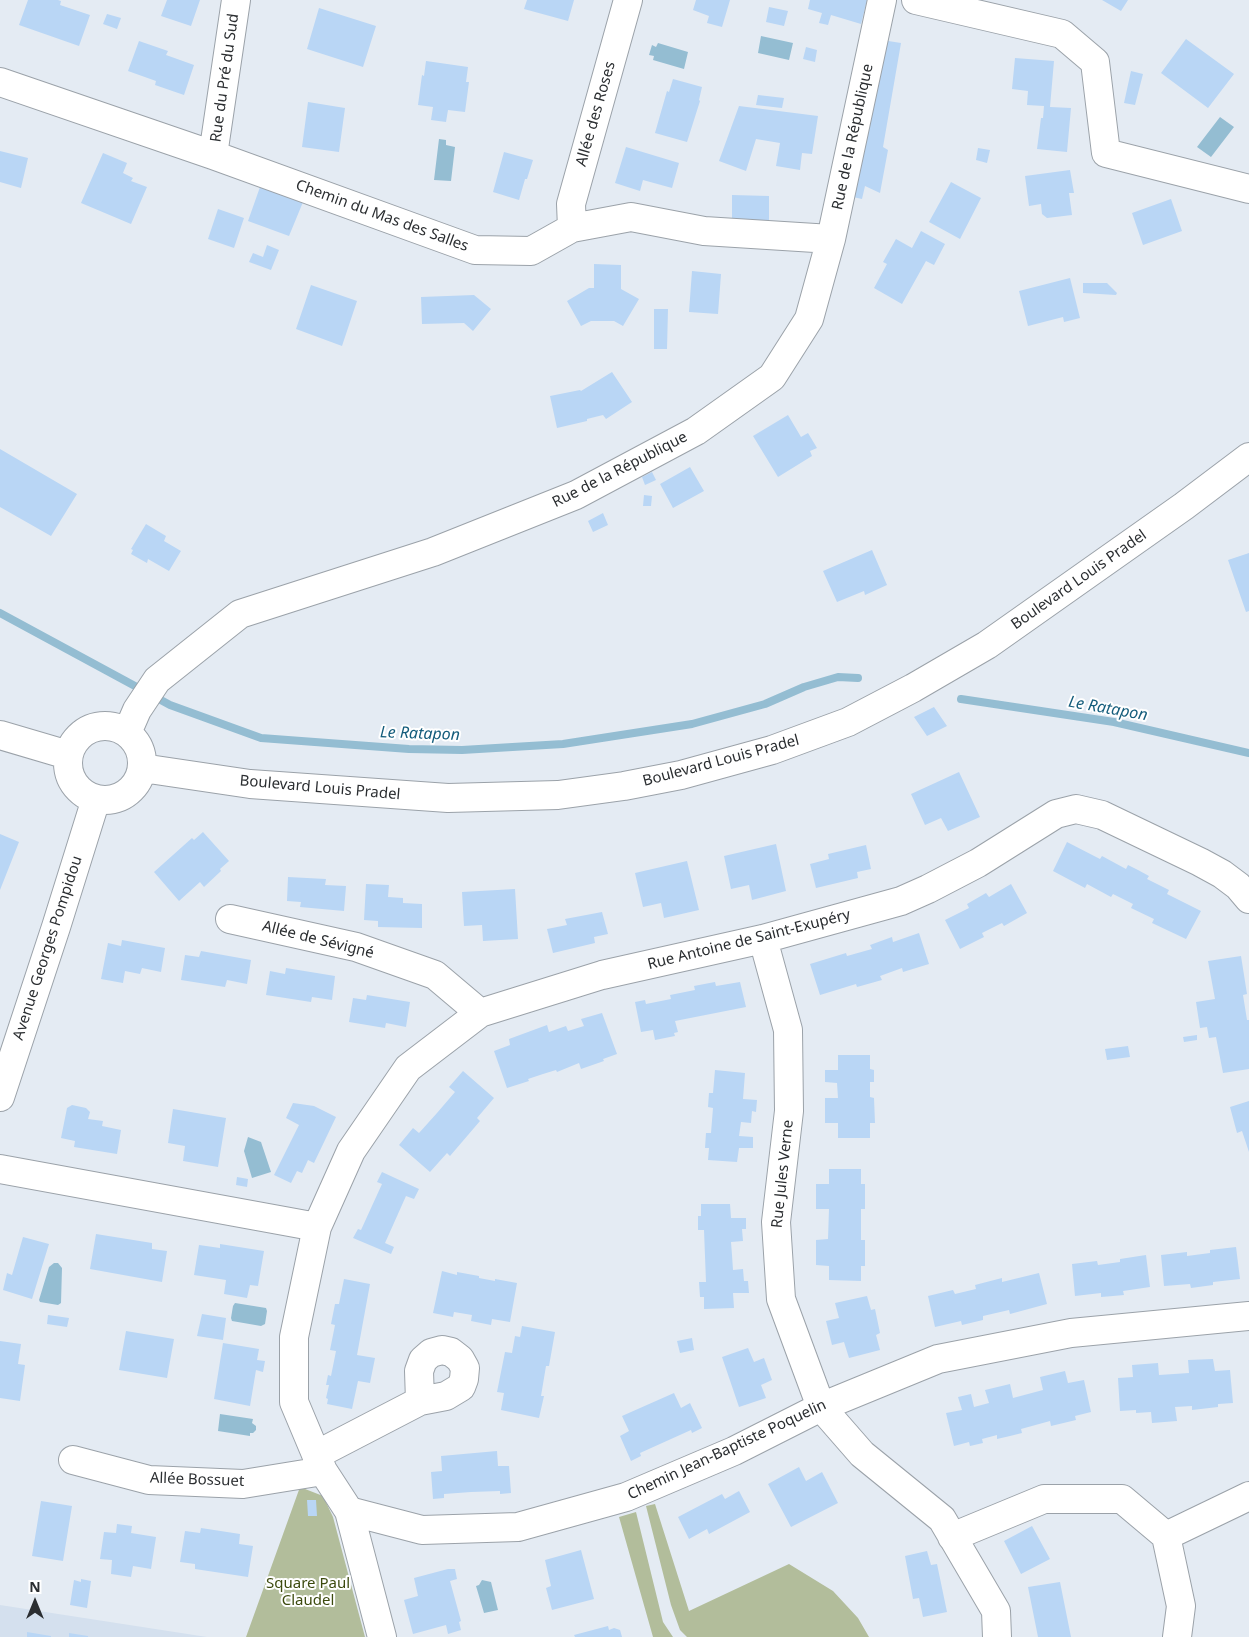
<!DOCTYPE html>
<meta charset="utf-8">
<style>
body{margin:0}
#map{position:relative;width:1249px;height:1637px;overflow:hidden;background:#e4ebf3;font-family:"Noto Sans",sans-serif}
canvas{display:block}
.north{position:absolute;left:10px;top:1577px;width:50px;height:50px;-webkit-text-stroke:4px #fff;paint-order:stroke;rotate:0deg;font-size:14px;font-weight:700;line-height:20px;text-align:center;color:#2b2e31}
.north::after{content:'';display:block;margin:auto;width:18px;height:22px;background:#2b2e31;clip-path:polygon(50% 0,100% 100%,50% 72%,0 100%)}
</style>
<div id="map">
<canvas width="1249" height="1637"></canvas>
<div class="north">N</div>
</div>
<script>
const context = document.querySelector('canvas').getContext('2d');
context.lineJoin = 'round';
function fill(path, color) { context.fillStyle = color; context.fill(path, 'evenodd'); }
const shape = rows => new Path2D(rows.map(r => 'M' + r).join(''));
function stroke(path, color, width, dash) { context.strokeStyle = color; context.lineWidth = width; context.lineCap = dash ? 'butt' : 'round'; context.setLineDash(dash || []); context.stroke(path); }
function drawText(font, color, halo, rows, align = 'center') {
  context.font = font + ' "Noto Sans",sans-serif'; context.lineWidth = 4; context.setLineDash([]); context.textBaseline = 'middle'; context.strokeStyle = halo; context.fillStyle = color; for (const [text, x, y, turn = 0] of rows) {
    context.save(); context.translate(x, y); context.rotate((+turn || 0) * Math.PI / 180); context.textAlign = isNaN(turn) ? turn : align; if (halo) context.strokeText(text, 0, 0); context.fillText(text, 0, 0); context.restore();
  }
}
fill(shape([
 [0,1605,207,1637,0,1637]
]), '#d4e0ee');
fill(shape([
 [300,1487,323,1496,333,1517,365,1637,246,1637],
 [655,1504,689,1611,789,1564,833,1591,858,1618,869,1637,687,1637,680,1630,671,1605,646,1506],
 [636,1512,663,1622,673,1637,653,1637,619,1517]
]), '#b2bd9b');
fill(shape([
 [761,36,793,43,789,60,758,53],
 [658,43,688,52,684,69,653,60,654,56,649,55,652,45,656,47],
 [1220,117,1234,127,1211,157,1197,147],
 [439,139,446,140,446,145,455,147,451,181,434,180],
 [248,1137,261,1142,271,1172,252,1178,244,1151],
 [54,1263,58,1263,62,1268,61,1303,58,1305,40,1302,39,1300,49,1267],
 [235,1303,266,1308,267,1311,265,1324,261,1326,232,1321,231,1318,233,1306],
 [220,1414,253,1419,252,1423,256,1426,256,1430,253,1433,250,1433,250,1436,218,1431],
 [482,1580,491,1582,498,1610,484,1613,476,1586,479,1585]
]), '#94bdd2');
stroke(shape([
 [0,613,170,705,261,738,409,749,462,750,563,744,692,724,765,704,804,687,838,677,858,678],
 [961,699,1114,722,1249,753]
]), '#94bdd2', 8);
fill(shape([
 [28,0,58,0,61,1,60,5,90,15,79,46,19,25],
 [167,0,200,0,191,26,161,16],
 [527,0,574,0,568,21,524,9],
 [696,0,730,0,722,27,707,23,709,16,693,10],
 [810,0,867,0,861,24,831,15,828,25,819,23,822,13,808,9],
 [1102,0,1128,0,1121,11],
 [769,7,788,11,784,26,766,22],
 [319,8,376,26,363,67,307,49],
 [107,14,121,18,117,29,103,24],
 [1186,39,1234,74,1208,108,1161,73],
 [882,40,901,43,883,147,888,150,880,193,865,186,862,199,853,197],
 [139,41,168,51,166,55,194,65,184,95,155,85,156,81,128,71],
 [806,47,817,50,815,62,803,59],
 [1015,58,1054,61,1050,107,1071,108,1067,152,1037,149,1041,118,1043,118,1044,106,1027,105,1028,91,1012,89],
 [426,61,468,67,466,82,469,82,465,112,448,110,446,122,431,120,433,107,418,105,422,75,424,76],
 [1131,71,1143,74,1135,105,1124,103],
 [673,79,702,87,699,100,700,101,687,142,655,133,667,91,669,92],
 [758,95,784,98,782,108,756,105],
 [308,102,345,108,339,152,302,147],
 [739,106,818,116,812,154,802,153,800,170,776,166,780,143,756,139,746,171,719,161],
 [626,147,679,163,672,188,643,180,640,191,615,183],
 [978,148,990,150,987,163,976,160],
 [0,151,28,158,21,188,0,182],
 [504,152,533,160,527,179,525,179,519,200,493,192],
 [103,153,127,163,123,173,133,178,131,181,147,187,131,224,81,203],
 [1070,170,1074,193,1069,193,1072,215,1047,218,1042,214,1041,204,1029,206,1025,176],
 [951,182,981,198,960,239,929,222],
 [260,187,303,202,289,236,248,221],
 [732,195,769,196,769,223,732,223],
 [1171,199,1182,231,1143,245,1132,213],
 [218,209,244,218,234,248,208,239],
 [921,231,945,244,934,265,926,261,902,304,874,288,887,264,883,262,896,239,912,248],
 [267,245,279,250,271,270,249,262,253,253,263,257],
 [594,264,621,265,621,289,639,299,623,326,614,321,591,321,581,326,567,301,589,288,594,288],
 [692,271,721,274,718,314,689,312],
 [1070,278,1080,318,1064,322,1063,317,1028,326,1019,291],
 [1083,283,1107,283,1117,293,1116,295,1083,293],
 [311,285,357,301,342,346,296,329],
 [474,295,491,309,473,331,464,323,422,324,421,297],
 [654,309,668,309,667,349,654,349],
 [612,372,632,402,606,419,603,415,587,419,587,421,557,428,550,396,580,390,581,391],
 [788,415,801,437,808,433,817,448,810,451,812,456,778,477,753,436],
 [0,449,77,494,51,536,0,507],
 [690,467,704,491,673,508,660,484],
 [652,472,656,480,645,485,642,477],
 [644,495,652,496,651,506,643,506],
 [603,513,608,525,593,532,588,521],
 [146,524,166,536,164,541,181,551,169,571,148,559,147,563,131,554,133,550,131,549],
 [872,550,887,585,865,595,864,591,837,602,823,571],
 [1249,553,1249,611,1246,612,1228,560],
 [934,707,947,726,927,736,914,717],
 [959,772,980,817,948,831,941,818,925,825,911,794],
 [203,832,229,861,220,869,221,871,204,887,200,882,179,901,154,872,192,838,194,840],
 [0,834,19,842,0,890],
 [1067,842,1100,859,1102,856,1126,869,1128,865,1138,870,1149,876,1147,879,1169,890,1167,894,1201,911,1186,939,1152,923,1154,919,1131,908,1133,904,1113,894,1111,897,1087,884,1085,888,1053,871],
 [776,844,786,891,752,900,749,885,731,889,724,856],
 [866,845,871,869,857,872,858,878,816,888,810,864,829,859,828,854],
 [687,861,699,910,664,918,661,903,643,907,635,873],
 [288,877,326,879,325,885,346,886,344,911,300,907,301,902,287,901],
 [366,884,389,885,388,897,403,898,403,903,422,904,422,928,378,927,378,921,364,920],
 [1011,884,1027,913,1004,926,1002,923,982,933,984,937,960,949,945,920,969,908,967,904,986,893,989,897],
 [515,889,518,939,483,941,482,925,464,926,462,892],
 [602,912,608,934,594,937,595,943,553,953,547,929,567,925,565,919],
 [919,933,929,964,903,972,902,968,880,976,882,980,857,987,856,984,820,995,810,964,846,953,847,956,872,949,870,945,892,937,893,942],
 [122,940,165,948,161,972,142,968,140,974,125,971,123,983,101,979,108,943,121,946],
 [201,951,251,960,247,984,227,980,225,987,181,980,185,955,199,957],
 [1241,956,1247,994,1243,995,1247,1020,1249,1020,1249,1069,1223,1073,1216,1037,1209,1038,1207,1027,1200,1028,1196,1002,1215,999,1208,961],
 [286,968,335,976,332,1000,312,997,311,1002,266,995,270,971,285,974],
 [715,982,716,986,740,982,746,1007,675,1021,678,1032,674,1033,675,1036,655,1040,653,1030,641,1032,635,1002,645,1000,646,1004,671,999,670,995,695,990,694,986],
 [367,995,410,1002,406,1027,386,1023,385,1028,349,1022,353,998,366,1000],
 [602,1013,617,1054,603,1059,604,1061,581,1069,579,1063,557,1072,556,1070,543,1074,528,1079,529,1081,507,1088,494,1051,510,1045,509,1039,547,1025,549,1032,566,1026,568,1031,584,1026,581,1019],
 [1197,1035,1197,1040,1184,1042,1183,1037],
 [1128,1046,1130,1057,1107,1060,1105,1049],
 [838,1055,870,1055,870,1069,874,1070,874,1082,870,1082,870,1097,874,1098,875,1123,870,1123,870,1138,838,1138,838,1123,825,1123,825,1098,838,1098,837,1083,825,1082,825,1070,838,1070],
 [715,1070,745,1073,743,1099,757,1100,756,1112,752,1111,751,1123,741,1122,739,1136,753,1137,753,1148,739,1148,737,1162,708,1160,709,1148,705,1148,706,1133,711,1133,713,1108,708,1107,709,1093,713,1093],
 [463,1071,494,1098,477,1118,480,1121,450,1156,447,1153,430,1172,399,1145,413,1128,419,1133,437,1113,455,1092,449,1087],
 [1249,1101,1249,1152,1242,1131,1237,1133,1230,1107],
 [293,1103,314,1106,336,1117,314,1163,308,1160,302,1173,297,1171,291,1183,274,1175,299,1125,286,1118],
 [72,1105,86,1108,90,1112,88,1119,103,1121,102,1126,121,1130,117,1154,74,1147,75,1141,61,1138,67,1108],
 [173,1109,226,1118,218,1167,183,1161,185,1146,168,1143],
 [829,1169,861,1169,861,1184,865,1184,865,1209,861,1209,861,1240,865,1240,865,1266,861,1266,861,1281,829,1280,829,1266,816,1265,816,1240,828,1239,829,1209,816,1209,816,1184,829,1184],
 [382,1172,419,1189,414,1199,406,1196,385,1243,394,1247,391,1254,353,1238,358,1229,361,1230,382,1184,377,1182],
 [237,1177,248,1179,247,1187,236,1185],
 [701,1204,730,1204,731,1218,746,1218,746,1229,742,1229,743,1241,731,1242,732,1255,733,1270,743,1269,744,1281,748,1281,749,1293,733,1293,734,1308,704,1309,704,1297,700,1297,699,1282,706,1282,704,1230,698,1230,698,1216,701,1216],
 [96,1234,152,1243,152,1249,167,1251,162,1282,90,1269],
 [23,1237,49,1244,32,1299,3,1290,7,1273,12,1275],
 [220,1244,264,1251,258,1286,250,1285,247,1298,224,1294,226,1280,194,1275,199,1245,220,1248],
 [1236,1247,1240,1279,1213,1282,1213,1285,1191,1288,1190,1284,1164,1286,1161,1255,1187,1252,1187,1256,1210,1253,1210,1250],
 [1146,1255,1150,1287,1123,1291,1124,1295,1113,1296,1101,1297,1101,1293,1075,1296,1072,1264,1097,1261,1098,1265,1120,1262,1120,1259],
 [442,1271,457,1275,457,1272,479,1276,479,1278,495,1281,495,1279,517,1283,510,1322,492,1319,491,1325,471,1321,472,1315,454,1312,453,1317,433,1313],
 [1039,1273,1047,1304,1010,1314,1009,1310,983,1316,983,1320,962,1325,961,1321,935,1327,928,1296,953,1290,955,1294,976,1289,975,1285,1002,1278,1002,1282],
 [344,1279,370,1284,357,1355,375,1358,370,1383,358,1381,352,1409,327,1404,328,1399,326,1398,329,1385,326,1385,328,1375,331,1376,336,1351,330,1350,335,1325,331,1324,335,1304,339,1304],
 [867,1296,871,1310,875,1309,880,1333,876,1335,880,1350,849,1358,844,1342,832,1345,826,1321,839,1318,835,1303],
 [202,1314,226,1318,223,1340,197,1336],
 [48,1315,69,1318,67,1327,47,1324],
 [522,1326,555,1332,549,1366,546,1366,541,1396,544,1396,539,1418,501,1410,504,1393,497,1392,505,1352,512,1353,515,1336,520,1337],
 [126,1331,174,1339,167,1378,119,1370],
 [692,1338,694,1350,680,1353,677,1341],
 [0,1341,21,1344,18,1364,25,1365,20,1401,0,1398],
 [223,1343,259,1349,257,1360,265,1361,263,1372,256,1370,250,1406,214,1399],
 [748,1348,754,1362,764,1358,772,1380,761,1385,766,1398,739,1407,722,1357],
 [1213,1359,1215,1371,1230,1370,1233,1403,1218,1404,1218,1407,1192,1410,1192,1406,1175,1407,1177,1421,1152,1423,1151,1412,1136,1413,1136,1410,1120,1411,1118,1378,1133,1377,1132,1365,1158,1363,1159,1375,1189,1373,1188,1360],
 [1065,1371,1068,1383,1084,1380,1091,1412,1075,1416,1076,1420,1051,1426,1050,1421,1021,1429,1022,1433,1010,1436,997,1439,997,1435,982,1439,983,1443,970,1446,969,1442,954,1446,946,1413,962,1410,958,1397,971,1394,974,1407,989,1403,985,1390,1010,1384,1013,1398,1043,1390,1040,1377],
 [674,1393,681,1408,690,1403,702,1428,692,1433,691,1430,640,1453,641,1456,631,1461,620,1436,629,1431,622,1416],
 [497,1451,498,1466,509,1466,511,1493,500,1494,500,1491,471,1492,444,1494,444,1498,433,1499,431,1472,442,1471,441,1456],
 [799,1467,806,1481,822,1472,838,1503,791,1527,768,1484],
 [739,1491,750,1512,709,1534,707,1529,689,1539,678,1517,722,1494,725,1499],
 [307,1500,316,1500,317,1516,308,1516],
 [41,1501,72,1506,63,1561,32,1556],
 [117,1524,132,1526,131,1533,156,1537,151,1569,133,1566,131,1577,111,1574,112,1560,100,1559,104,1532,116,1533],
 [1032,1526,1050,1559,1021,1574,1004,1541],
 [201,1528,240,1534,239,1544,253,1546,248,1577,195,1569,195,1564,180,1562,185,1531,200,1533],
 [581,1550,594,1599,552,1610,546,1588,551,1586,545,1560],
 [927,1551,931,1565,937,1564,947,1612,923,1617,919,1598,913,1599,905,1556],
 [448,1569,455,1569,457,1579,450,1581,461,1621,459,1622,461,1630,448,1634,446,1625,413,1634,404,1600,418,1596,414,1578],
 [81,1579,91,1581,87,1608,70,1605,74,1580,81,1582],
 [1060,1582,1071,1637,1038,1637,1028,1587],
 [608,1626,609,1630,614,1628,620,1630,622,1637,575,1637,574,1635],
 [27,1632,51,1636,51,1637,27,1637],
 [69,1633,88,1636,88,1637,69,1637]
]), '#b9d6f5');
const minor = shape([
 [916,0,1062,34,1095,62,1106,153,1249,189],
 [0,82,213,155,475,250,531,251,572,228,631,217,704,231,831,239],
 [213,155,236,0],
 [572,228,571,204,628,0],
 '68 763a37 37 0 1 1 74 0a37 37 0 1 1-74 0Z',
 [127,733,137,710,157,680,240,614,433,552,576,495,696,431,772,377,809,319,831,239,882,0],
 [0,735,68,755],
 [142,768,250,784,448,798,558,795,624,786,681,775,772,750,848,722,913,688,987,645,1184,506,1249,457],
 [1249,899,1238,886,1222,874,1200,862,1102,815,1076,809,1056,814,978,863,928,889,901,901,763,939,602,975,480,1013,408,1068,351,1151,317,1227,294,1337,294,1402,323,1471,349,1511,422,1530,518,1527,626,1497,734,1451,821,1407,938,1359,1071,1333,1249,1316],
 [230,919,356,947,435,975,480,1013],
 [763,939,788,1030,789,1111,776,1222,781,1299,821,1407,862,1454,942,1519,996,1611,997,1637],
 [0,1097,56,927,96,799],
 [0,1169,317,1227],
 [316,1455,420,1401,446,1396,461,1387,464,1379,465,1368,460,1359,451,1352,442,1350,431,1353,423,1360,419,1371,420,1401],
 [73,1460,149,1480,243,1484,323,1471],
 [349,1511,382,1637],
 [1166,1536,1249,1496],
 [952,1537,1044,1499,1122,1499,1166,1536,1181,1606,1177,1637]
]);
stroke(minor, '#9ba2a9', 30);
stroke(minor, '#fff', 28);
drawText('15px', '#2b2e31', '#fff', [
 ["Rue du Pré du Sud",225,78,-82],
 ["Allée des Roses",596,114,-74],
 ["Rue de la République",853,137,-78],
 ["Chemin du Mas des Salles",382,216,20],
 ["Rue de la République",620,470,-27],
 ["Boulevard Louis Pradel",1079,580,-35],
 ["Boulevard Louis Pradel",721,761,-15],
 ["Boulevard Louis Pradel",320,788,5],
 ["Allée de Sévigné",318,940,14],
 ["Rue Antoine de Saint-Exupéry",749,940,-14],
 ["Avenue Georges Pompidou",48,948,-72],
 ["Rue Jules Verne",783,1174,-84],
 ["Chemin Jean-Baptiste Poquelin",727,1450,-25],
 ["Allée Bossuet",197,1480,2]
]);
drawText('15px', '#3c4a0e', '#fff', [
 ["Square Paul",308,1584],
 ["Claudel",308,1601]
]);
drawText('italic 16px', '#155d7c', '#fff', [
 ["Le Ratapon",1108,709,10],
 ["Le Ratapon",420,734,2]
]);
</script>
